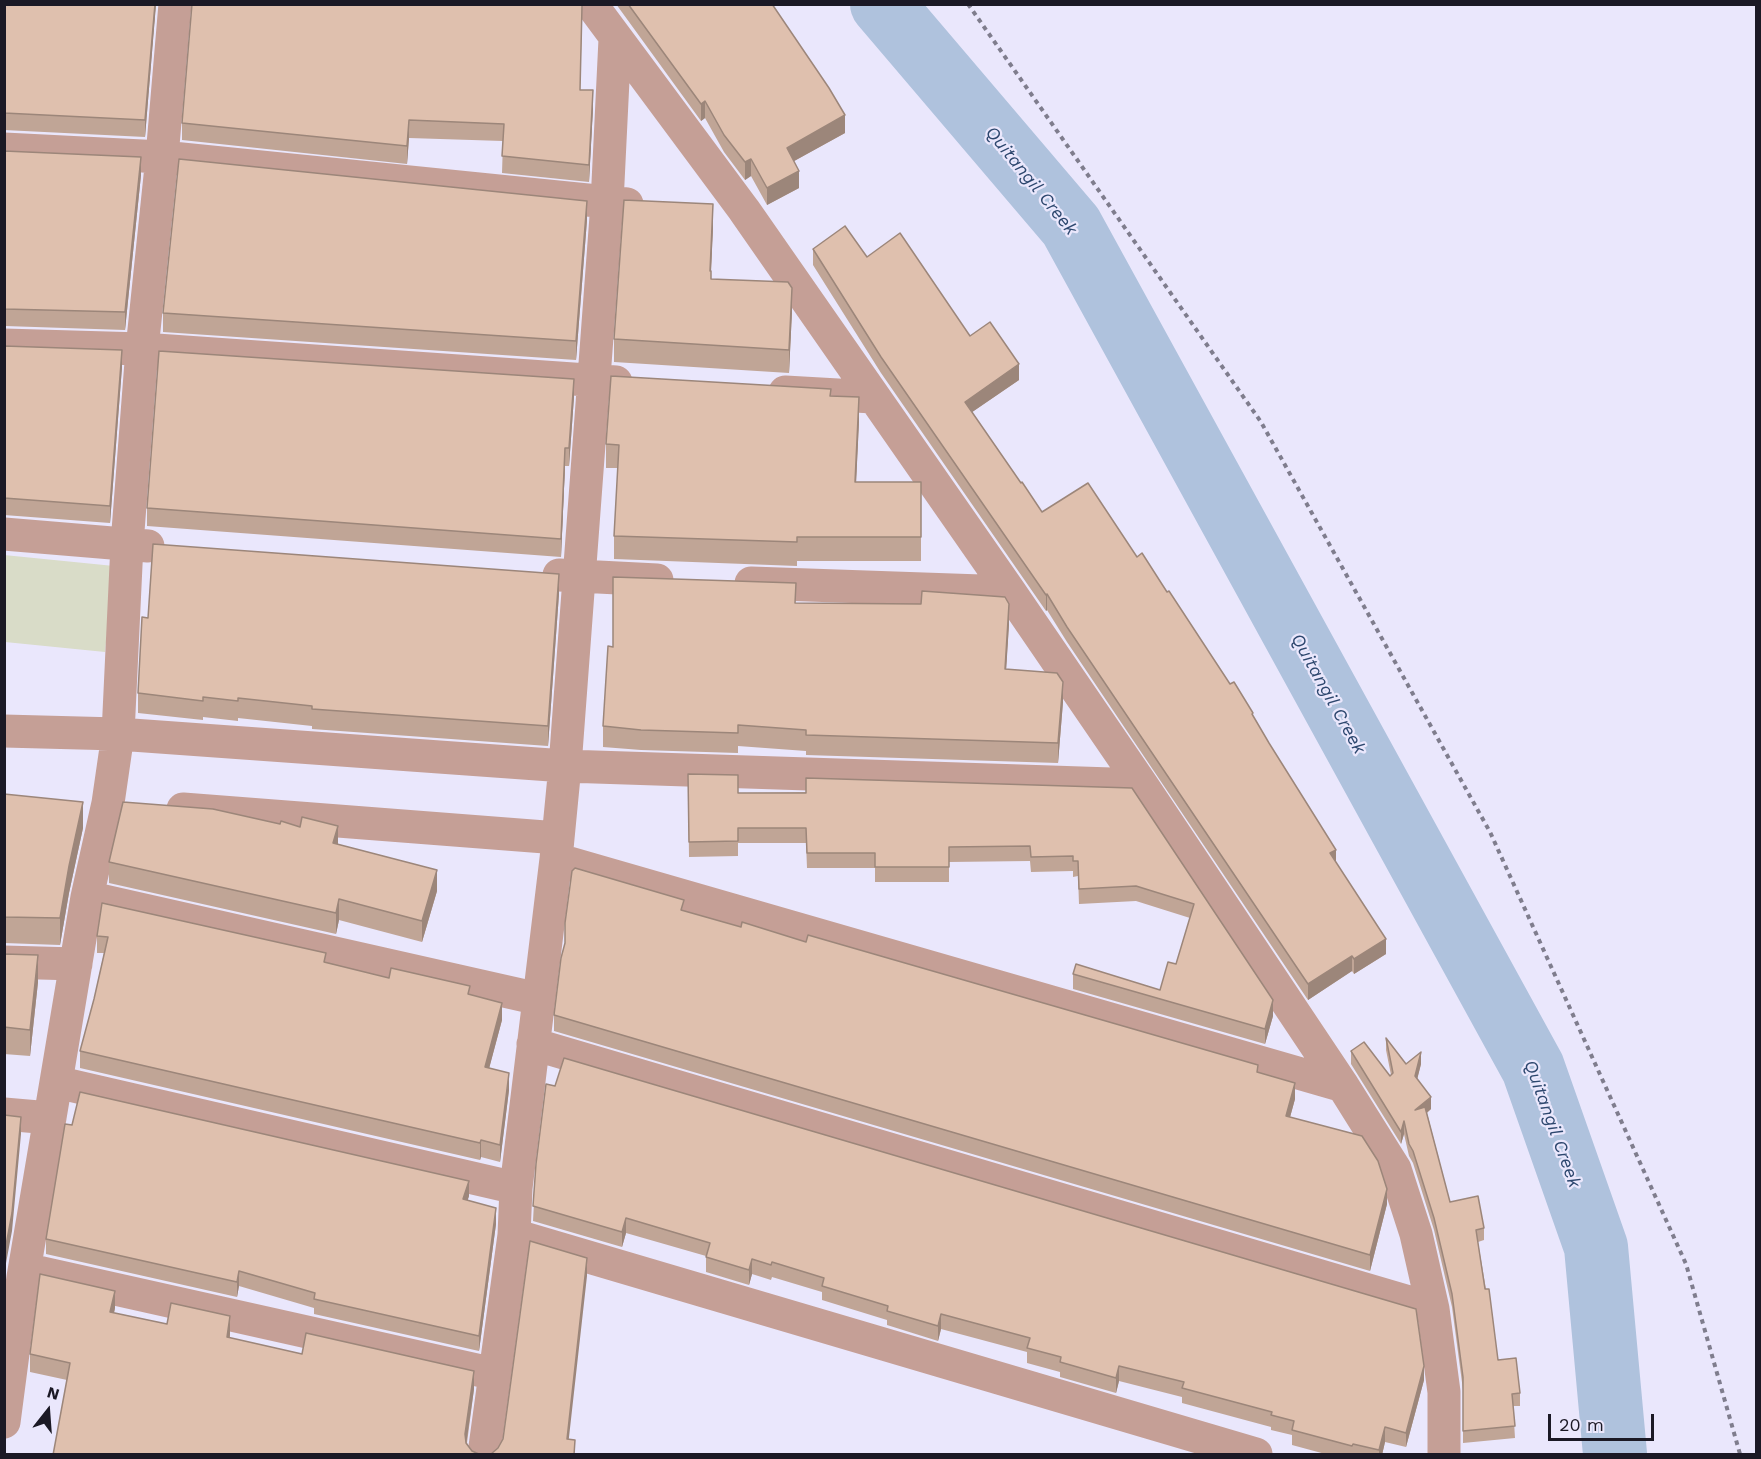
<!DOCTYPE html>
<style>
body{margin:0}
#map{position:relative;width:1761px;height:1459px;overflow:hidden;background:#eae7fc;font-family:"Work Sans",sans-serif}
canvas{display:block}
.frame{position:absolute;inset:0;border:6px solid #1b1925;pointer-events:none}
.north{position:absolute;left:18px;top:1381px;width:60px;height:60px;-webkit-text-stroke:4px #eae7fc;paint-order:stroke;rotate:17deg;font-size:16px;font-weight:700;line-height:24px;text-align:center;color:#1b1925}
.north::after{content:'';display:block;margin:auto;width:21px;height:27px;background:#1b1925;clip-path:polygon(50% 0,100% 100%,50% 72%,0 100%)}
.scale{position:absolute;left:1548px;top:1414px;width:106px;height:27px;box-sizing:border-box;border:3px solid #1b1925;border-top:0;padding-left:8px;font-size:18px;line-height:21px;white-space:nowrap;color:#1b1925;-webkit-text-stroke:4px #eae7fc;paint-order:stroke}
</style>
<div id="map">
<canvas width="1761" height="1459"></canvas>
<div class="frame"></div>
<div class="north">N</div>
<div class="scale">20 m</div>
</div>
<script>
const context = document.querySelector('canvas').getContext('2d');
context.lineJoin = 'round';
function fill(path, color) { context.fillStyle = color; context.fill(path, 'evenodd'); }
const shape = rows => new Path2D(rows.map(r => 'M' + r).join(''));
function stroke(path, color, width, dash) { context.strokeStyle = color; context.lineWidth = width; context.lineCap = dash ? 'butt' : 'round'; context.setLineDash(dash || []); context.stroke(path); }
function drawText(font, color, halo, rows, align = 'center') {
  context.font = font + ' "Work Sans",sans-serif'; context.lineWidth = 4.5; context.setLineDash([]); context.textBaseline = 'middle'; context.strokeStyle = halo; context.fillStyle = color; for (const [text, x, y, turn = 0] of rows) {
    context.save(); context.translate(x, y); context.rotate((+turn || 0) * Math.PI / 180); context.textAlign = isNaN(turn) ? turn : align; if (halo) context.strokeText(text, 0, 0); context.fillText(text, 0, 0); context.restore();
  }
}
fill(shape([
 [4,555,114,566,105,652,5,642]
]), '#d9dcc8');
stroke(shape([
 [882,4,1071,226,1533,1068,1596,1247,1615,1454]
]), '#afc2dd', 64);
stroke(shape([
 [968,4,1261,422,1490,832,1686,1264,1740,1454]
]), '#7f7d8d', 4, [4.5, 4.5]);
stroke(shape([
 [591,4,744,210,1010,592,1142,785,1343,1086,1395,1169,1416,1234,1433,1309,1444,1392,1444,1454],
 [4,149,162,157,627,204],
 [4,345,142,349,616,382],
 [785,392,873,397],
 [4,534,148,546],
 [559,575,657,580],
 [751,583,1010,592],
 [4,731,118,734,565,766,1142,785],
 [183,809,558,838],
 [556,859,1343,1086],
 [87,897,539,999],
 [4,962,76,964],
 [533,1044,1433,1309],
 [56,1082,516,1188],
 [4,1114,50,1118],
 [514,1235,1256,1454],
 [25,1269,495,1374],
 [4,1422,23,1277,56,1082,87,897,108,803,118,734,127,544,142,349,162,157,175,4],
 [484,1454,514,1235,516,1188,556,859,565,766,607,203,615,39]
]), '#c59f96', 33);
fill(shape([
 [4,4,156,4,145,137,4,130],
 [616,4,772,4,845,133,794,161,799,188,767,205,751,176,745,180,724,152,705,118,701,121],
 [582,23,580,90,593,108,589,182,502,173,503,141,409,138,407,164,182,140,182,123],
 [4,151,141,175,125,330,5,326],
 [587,220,576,360,163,332,163,313],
 [713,227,711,271,711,279,792,311,789,373,614,362,614,339],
 [813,249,867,257,970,336,1019,380,972,412,1021,483,1042,512,1137,557,1167,592,1230,684,1253,716,1336,862,1386,954,1354,974,1352,971,1308,1000,1067,642,1047,610,1046,611,881,373,813,265],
 [4,346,122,367,110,523,4,515],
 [831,396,859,421,856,482,921,482,921,561,797,561,797,566,614,559,614,536,618,468,606,468,606,444],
 [574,397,569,466,565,466,561,557,147,526,147,508],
 [559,594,548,746,312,729,312,726,238,718,238,721,203,717,203,720,138,713,138,693,148,618],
 [796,603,1009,624,1006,669,1063,702,1058,763,806,755,806,751,738,746,738,753,641,750,603,747,603,726],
 [688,774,738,793,1132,788,1273,1016,1265,1044,1073,989,1073,974,1160,990,1176,964,1190,918,1136,901,1079,904,1078,876,1073,877,1073,871,1031,872,1030,861,949,862,949,882,875,882,875,868,807,868,806,843,738,843,738,856,689,857],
 [4,794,83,828,69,893,60,945,4,943],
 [338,845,437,891,422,942,339,920,336,934,109,883,109,862],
 [684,911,741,927,806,942,1258,1073,1295,1099,1290,1117,1387,1204,1370,1271,554,1031,554,1015,565,944],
 [97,936,326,962,389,978,470,995,502,1020,489,1068,509,1090,500,1162,481,1157,480,1160,80,1068,80,1051,94,999,104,953,97,953],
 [4,954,38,982,30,1056,4,1054],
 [1386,1038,1406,1064,1421,1064,1417,1079,1431,1109,1427,1113,1450,1202,1484,1228,1484,1240,1478,1242,1498,1360,1520,1393,1520,1406,1513,1406,1515,1438,1463,1443,1463,1390,1452,1307,1434,1230,1413,1163,1409,1156,1404,1134,1401,1144,1351,1064,1351,1051,1390,1076,1391,1075,1386,1050],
 [72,1125,469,1196,467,1201,496,1224,479,1351,314,1314,314,1308,239,1286,237,1297,46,1254,46,1239],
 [536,1164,1424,1380,1406,1447,1385,1442,1382,1455,1329,1455,1292,1445,1292,1435,1271,1430,1271,1427,1182,1403,1182,1397,1119,1381,1116,1393,1060,1377,1060,1372,1027,1363,1027,1352,941,1329,938,1341,887,1325,887,1320,822,1300,822,1292,772,1277,771,1280,752,1274,749,1285,706,1272,706,1256,626,1233,622,1247,533,1221],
 [115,1308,114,1313,167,1324,230,1334,230,1338,302,1354,474,1389,467,1443,472,1451,67,1380,30,1372,30,1354]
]), '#c0a596');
fill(shape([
 [155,4,156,4,145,137,145,120],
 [593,90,593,108,589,182,589,165],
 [705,101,705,118,701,121,701,104],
 [845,115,845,133,787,165,787,148],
 [409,120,409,138,407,164,407,146],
 [141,157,141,175,125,330,125,312],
 [751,159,751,176,745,180,745,162],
 [799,171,799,188,767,205,767,188],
 [587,201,587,220,576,360,576,341],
 [713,204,713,227,710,294,710,271],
 [792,288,792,311,789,373,789,350],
 [122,350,122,367,110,523,110,506],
 [1019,364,1019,380,965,417,965,402],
 [574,379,574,397,569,466,569,448],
 [859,397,859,421,855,506,855,482],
 [565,448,565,466,561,557,561,539],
 [559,574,559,594,548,746,548,726],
 [1047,594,1047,610,1046,611,1046,595],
 [1009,604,1009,624,1005,689,1005,669],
 [1063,682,1063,702,1058,763,1058,743],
 [83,802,83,828,69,893,60,945,60,918,69,866],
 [338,826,338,847,333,843],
 [1336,850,1336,865,1330,853],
 [437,870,437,891,422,942,422,921],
 [339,899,339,920,336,934,336,913],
 [1386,939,1386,954,1354,974,1354,959],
 [38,955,38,982,30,1056,30,1030],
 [1352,956,1352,971,1308,1000,1308,984],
 [1273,1000,1273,1016,1265,1044,1265,1029],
 [502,1003,502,1020,485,1084,485,1067],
 [1421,1052,1421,1064,1415,1088,1415,1076],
 [509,1073,509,1090,500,1162,500,1145],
 [1295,1083,1295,1099,1286,1132,1286,1116],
 [1431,1097,1431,1109,1415,1122,1415,1110],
 [21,1117,21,1134,12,1231,4,1274,4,1256],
 [1404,1121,1404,1134,1401,1144,1401,1132],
 [481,1140,481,1157,480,1160,480,1143],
 [469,1181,469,1196,463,1215,463,1199],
 [1387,1189,1387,1204,1370,1271,1370,1255],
 [496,1208,496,1224,479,1351,479,1336],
 [626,1218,626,1233,622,1247,622,1232],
 [587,1258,587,1276,567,1455,567,1439],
 [752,1259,752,1274,749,1285,749,1270],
 [239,1271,239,1286,237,1297,237,1282],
 [115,1291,115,1308,110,1330,110,1312],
 [941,1314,941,1329,938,1341,938,1326],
 [230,1316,230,1334,227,1355,227,1337],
 [1119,1366,1119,1381,1116,1393,1116,1378],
 [1424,1366,1424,1380,1406,1447,1406,1433],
 [474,1371,474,1389,465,1452,465,1434],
 [1385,1427,1385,1442,1382,1455,1379,1455,1379,1450]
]), '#9c867a');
const building = shape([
 [4,4,155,4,145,120,4,113,4,4],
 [192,4,581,4,582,6,580,90,593,90,589,165,502,156,504,124,409,120,407,146,182,123,192,4],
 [628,4,772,4,829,88,845,115,787,148,799,171,767,188,751,159,745,162,724,135,705,101,701,104,628,4],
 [4,151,141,157,125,312,4,309,4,151],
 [179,159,587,201,576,341,163,313,179,159],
 [624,200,713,204,710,271,711,271,711,279,788,282,792,288,789,350,614,339,624,200],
 [845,226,867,257,900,233,970,336,990,322,1019,364,965,402,1021,483,1022,482,1042,512,1088,483,1137,557,1142,553,1167,592,1169,591,1230,684,1234,682,1253,713,1252,714,1269,743,1336,850,1330,853,1386,939,1354,959,1352,956,1308,984,1067,627,1047,594,1046,595,881,357,813,249,845,226],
 [4,346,122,350,110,506,4,498,4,346],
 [159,351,574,379,569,448,565,448,561,539,147,508,159,351],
 [611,376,831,389,830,396,859,397,855,482,921,482,921,537,797,537,797,542,614,536,619,445,606,444,611,376],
 [153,544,559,574,548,726,312,709,312,706,238,698,238,701,203,697,203,701,138,693,142,617,148,618,153,544],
 [613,577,796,583,795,603,921,604,922,591,1005,597,1009,604,1005,669,1057,673,1063,682,1058,743,806,735,806,730,738,725,738,733,641,730,603,726,608,646,613,647,613,577],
 [688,774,738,775,738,793,806,793,806,778,1132,788,1273,1000,1265,1029,1073,974,1076,964,1160,990,1168,962,1176,964,1194,904,1136,886,1079,889,1078,861,1073,861,1073,856,1031,857,1030,846,949,847,949,867,875,867,875,853,807,853,806,828,738,828,738,841,689,842,688,774],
 [4,794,83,802,69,866,60,918,4,917,4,794],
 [123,802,213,809,280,824,281,821,300,827,302,817,338,826,333,843,437,870,422,921,339,899,336,913,109,862,123,802],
 [575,868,684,900,681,910,741,927,742,922,806,942,808,935,1258,1065,1257,1072,1295,1083,1286,1116,1362,1136,1378,1161,1387,1189,1370,1255,554,1015,561,958,565,943,565,923,572,871,575,868],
 [102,903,326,953,324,962,389,978,391,968,470,986,468,994,502,1003,485,1067,509,1073,500,1145,481,1140,480,1143,80,1051,94,999,108,937,97,936,102,903],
 [4,954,38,955,30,1030,4,1027,4,954],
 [1386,1038,1406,1064,1421,1052,1415,1076,1431,1097,1415,1110,1425,1107,1450,1202,1478,1196,1484,1228,1476,1230,1485,1289,1489,1289,1498,1360,1516,1358,1520,1393,1512,1394,1515,1426,1463,1431,1463,1377,1452,1294,1434,1218,1413,1151,1409,1144,1404,1121,1401,1132,1351,1051,1364,1042,1390,1076,1393,1073,1386,1038],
 [564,1058,1416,1309,1424,1366,1406,1433,1385,1427,1379,1450,1353,1444,1352,1446,1292,1430,1294,1421,1271,1415,1272,1412,1182,1388,1184,1382,1119,1366,1116,1378,1060,1362,1061,1357,1027,1348,1030,1338,941,1314,938,1326,887,1311,888,1306,822,1286,824,1278,772,1262,771,1265,752,1259,749,1270,706,1257,710,1243,626,1218,622,1232,533,1206,536,1164,546,1084,555,1086,564,1058],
 [80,1092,469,1181,463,1199,496,1208,479,1336,314,1299,315,1293,239,1271,237,1282,46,1239,65,1124,72,1125,80,1092],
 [4,1115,21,1117,12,1213,4,1256,4,1115],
 [530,1241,587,1258,567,1439,575,1440,574,1455,485,1455,491,1454,498,1448,503,1439,530,1241],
 [40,1274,115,1291,110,1312,167,1324,171,1303,230,1316,227,1337,302,1354,306,1333,474,1371,465,1434,466,1443,472,1451,481,1455,53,1455,70,1363,30,1354,40,1274]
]);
fill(building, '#dfc0ae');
stroke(building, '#9c867a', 1.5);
drawText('italic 18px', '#2d476e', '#eae7fc', [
 ["Quitangil Creek",1031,181,51],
 ["Quitangil Creek",1328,694,61],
 ["Quitangil Creek",1552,1124,70]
]);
</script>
